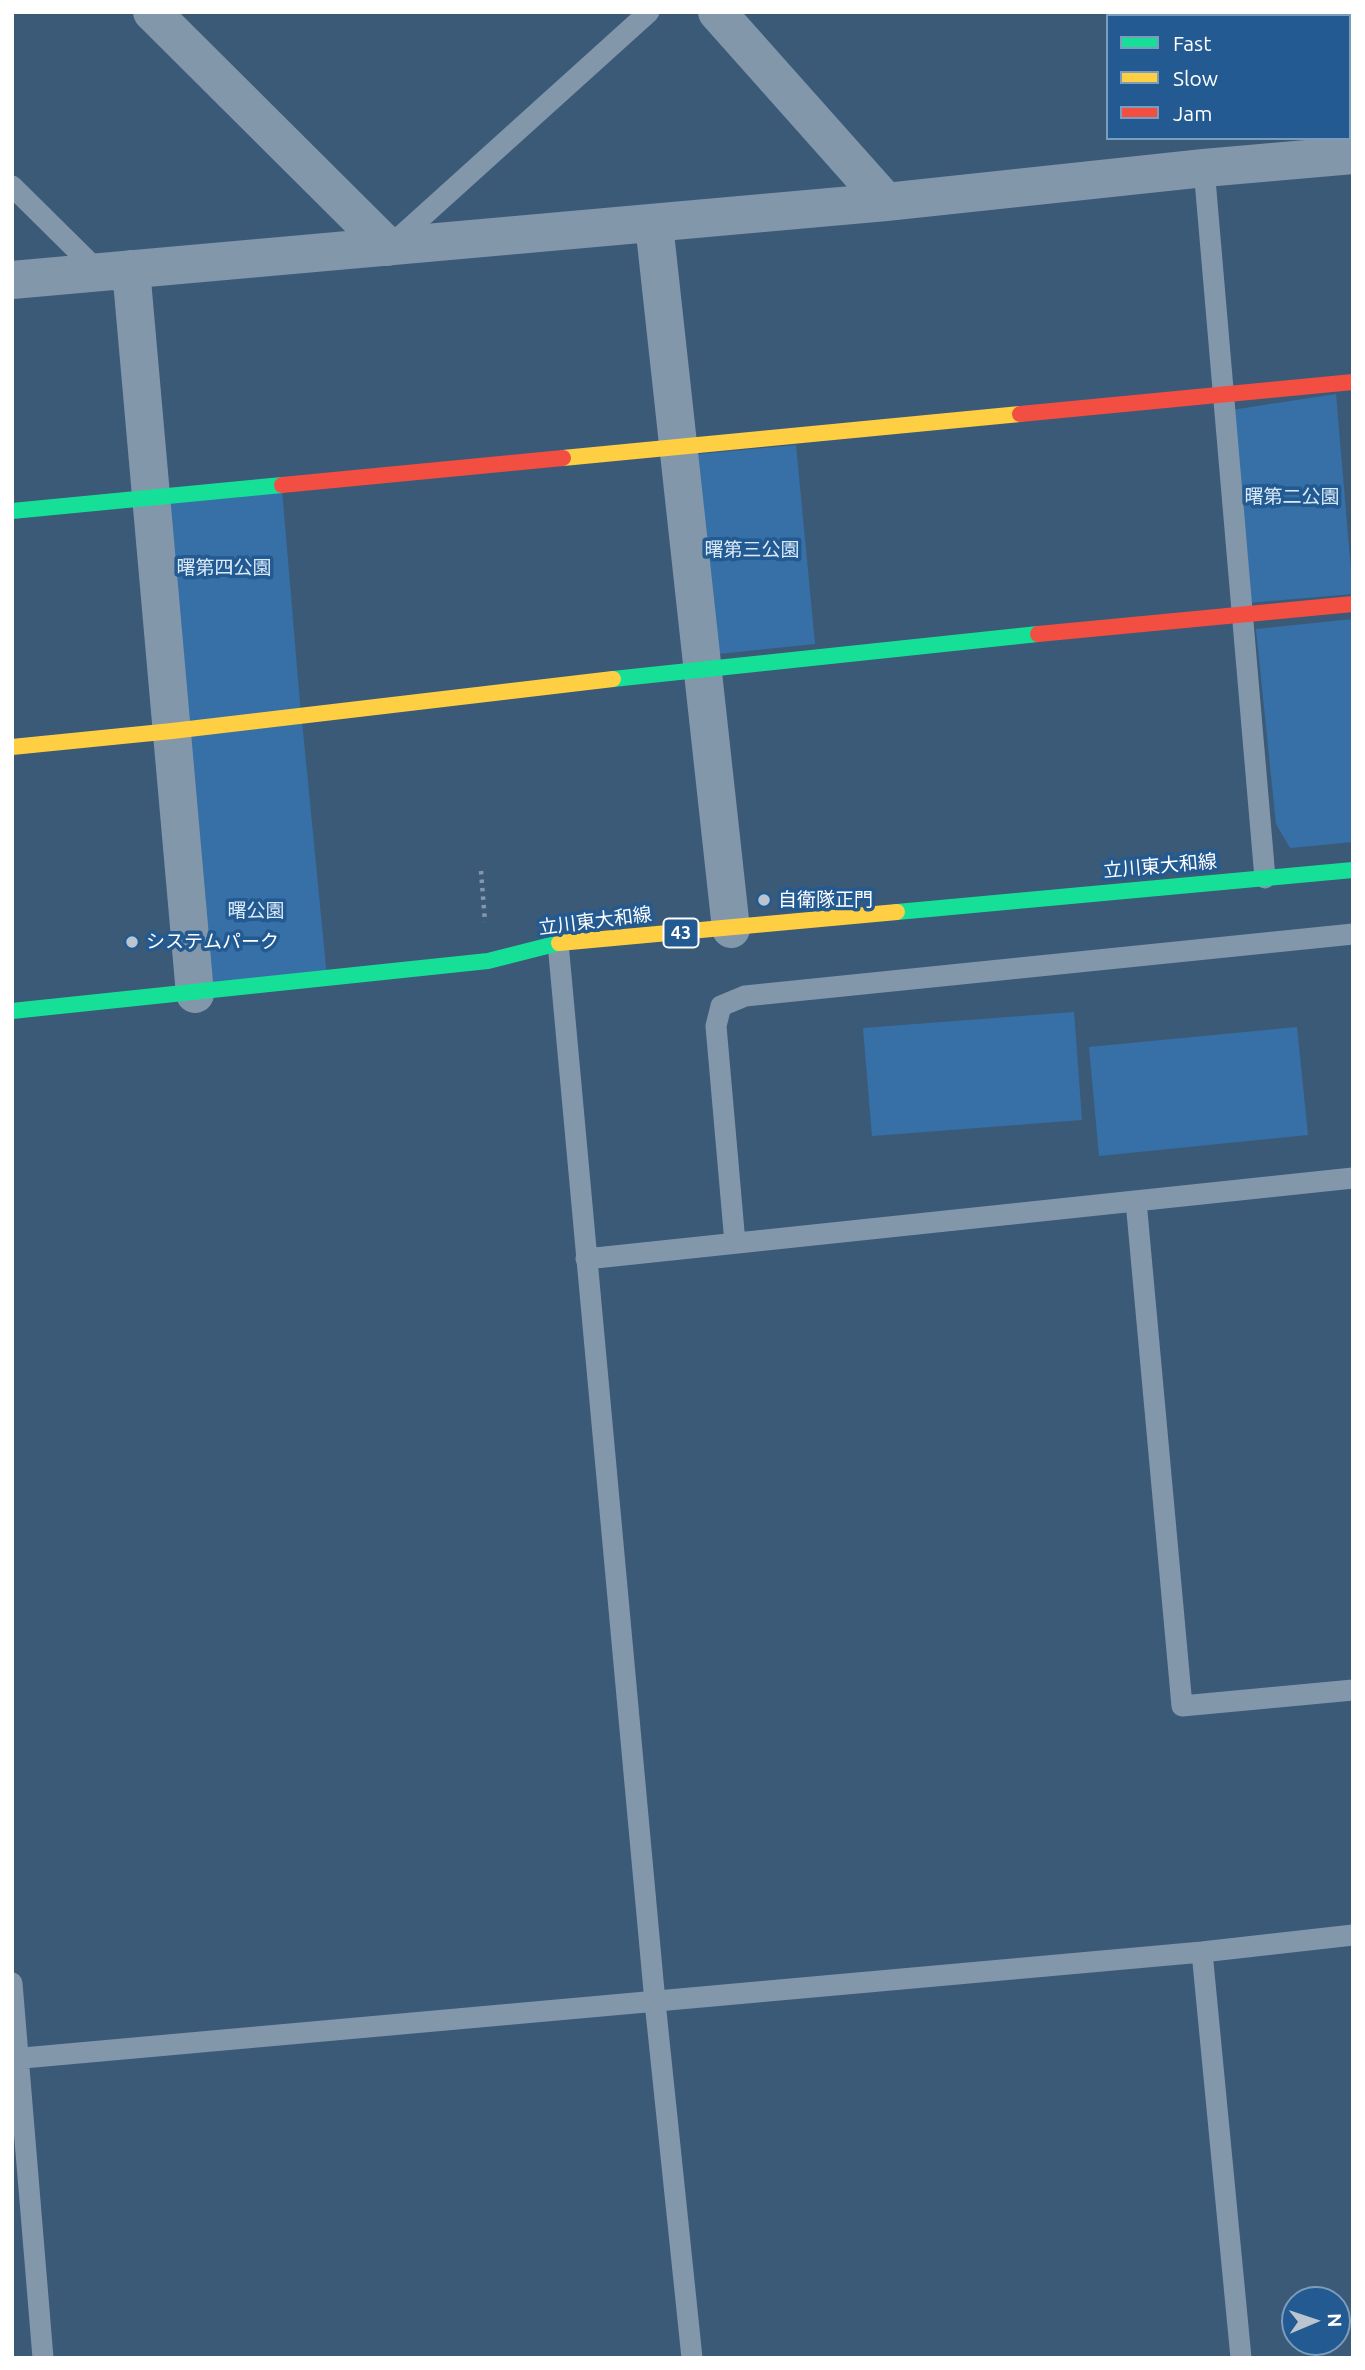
<!DOCTYPE html>
<meta charset="utf-8">
<style>
body{margin:0}
#map{position:relative;width:1365px;height:2370px;overflow:hidden;background:#3b5a78;font-family:Ubuntu,sans-serif}
canvas{display:block}
.frame{position:absolute;inset:0;border:14px solid #fff;pointer-events:none}
.legend{position:absolute;left:1106px;top:14px;width:245px;height:126px;box-sizing:border-box;background:#225a91;border:2px solid #7a9cbd;margin:0;padding:9px 12px;list-style:none;font-size:21px;color:#fff}
.legend li{display:flex;align-items:center;gap:14px;height:35px}
.legend b{width:35px;border:2px solid #7a9cbd}
.north{position:absolute;left:1281px;top:2286px;width:70px;height:70px;box-sizing:border-box;background:#225a91;border:2px solid #7a9cbd;border-radius:50%;rotate:88deg;font-size:19px;font-weight:700;line-height:28px;text-align:center;color:#fff}
.north::after{content:'';display:block;margin:auto;width:24px;height:32px;background:#bac5d0;clip-path:polygon(50% 0,100% 100%,50% 72%,0 100%)}
</style>
<div id="map">
<canvas width="1365" height="2370"></canvas>
<div class="frame"></div>
<ul class="legend">
<li><b style="height:9px;background:#16e098"></b>Fast</li>
<li><b style="height:9px;background:#ffcf43"></b>Slow</li>
<li><b style="height:9px;background:#f24e42"></b>Jam</li>
</ul>
<div class="north">N</div>
</div>
<script>
const context = document.querySelector('canvas').getContext('2d');
context.lineJoin = 'round';
function fill(path, color) { context.fillStyle = color; context.fill(path, 'evenodd'); }
const shape = rows => new Path2D(rows.map(r => 'M' + r).join(''));
function stroke(path, color, width, dash) { context.strokeStyle = color; context.lineWidth = width; context.lineCap = dash ? 'butt' : 'round'; context.setLineDash(dash || []); context.stroke(path); }
function drawText(font, color, halo, rows, align = 'center') {
  context.font = font + ' Ubuntu,"Noto Sans JP",sans-serif'; context.lineWidth = 7; context.setLineDash([]); context.textBaseline = 'middle'; context.strokeStyle = halo; context.fillStyle = color; for (const [text, x, y, turn = 0] of rows) {
    context.save(); context.translate(x, y); context.rotate((+turn || 0) * Math.PI / 180); context.textAlign = isNaN(turn) ? turn : align; if (halo) context.strokeText(text, 0, 0); context.fillText(text, 0, 0); context.restore();
  }
}
fill(shape([
 [1336,394,1353,594,1247,603,1231,410],
 [796,445,815,644,708,655,689,455],
 [282,489,301,715,176,727,153,501],
 [1353,619,1353,842,1290,848,1276,824,1256,629],
 [302,721,327,977,198,990,177,734],
 [1074,1012,1082,1120,872,1136,863,1028],
 [1297,1027,1308,1135,1099,1156,1089,1047]
]), '#3770a7');
stroke(shape([
 [481,871,485,922]
]), '#8397ab', 4.5, [3.5, 5]);
stroke(shape([
 [1204,168,1265,878],
 [12,186,99,272],
 [392,244,649,12],
 [558,943,655,2002,692,2358],
 [1136,1201,1182,1706,1353,1690],
 [735,1243,716,1026,721,1006,745,996,1353,934],
 [586,1259,1353,1178],
 [1202,1952,1241,2358],
 [12,1983,43,2358],
 [12,2059,1202,1952,1353,1935]
]), '#8397ab', 21);
stroke(shape([
 [152,12,388,247],
 [717,12,886,202],
 [654,224,731,929],
 [131,269,195,994],
 [12,280,886,202,1204,168,1353,155]
]), '#8397ab', 38);
stroke(shape([
 [12,511,282,485],
 [613,679,1038,634],
 [897,912,1353,870],
 [12,1011,488,961,559,943]
]), '#16e098', 16);
stroke(shape([
 [563,458,1020,414],
 [12,747,172,731,613,679],
 [559,943,897,912]
]), '#ffcf43', 16);
stroke(shape([
 [1020,414,1353,382],
 [282,485,563,458],
 [1038,634,1353,604]
]), '#f24e42', 16);
for (const [x, y, r, color] of [
 [764,900,7,"#bac5d0"],
 [132,942,7,"#bac5d0"]
]) { const dot = new Path2D(); dot.arc(x, y, r, 0, 2 * Math.PI); context.fillStyle = color; context.fill(dot); stroke(dot, '#225a91', 2.5); }
for (const [x, y, w] of [
 [681,933,35]
]) { const box = new Path2D(); box.roundRect(x - w / 2, y - 14.5, w, 29, 5); context.fillStyle = '#225a91'; context.fill(box); stroke(box, '#fff', 2); }
drawText('bold 18px', '#fff', null, [
 ["43",681,933]
]);
drawText('19px', '#d9eaf9', '#225a91', [
 ["曙第二公園",1292,497],
 ["曙第三公園",752,550],
 ["曙第四公園",224,568],
 ["曙公園",256,911]
]);
drawText('19px', '#fff', '#225a91', [
 ["立川東大和線",1160,866,-5],
 ["立川東大和線",595,921,-7]
]);
drawText('19px', '#fff', '#225a91', [
 ["自衛隊正門",778,900],
 ["システムパーク",146,942]
], 'left');
</script>
